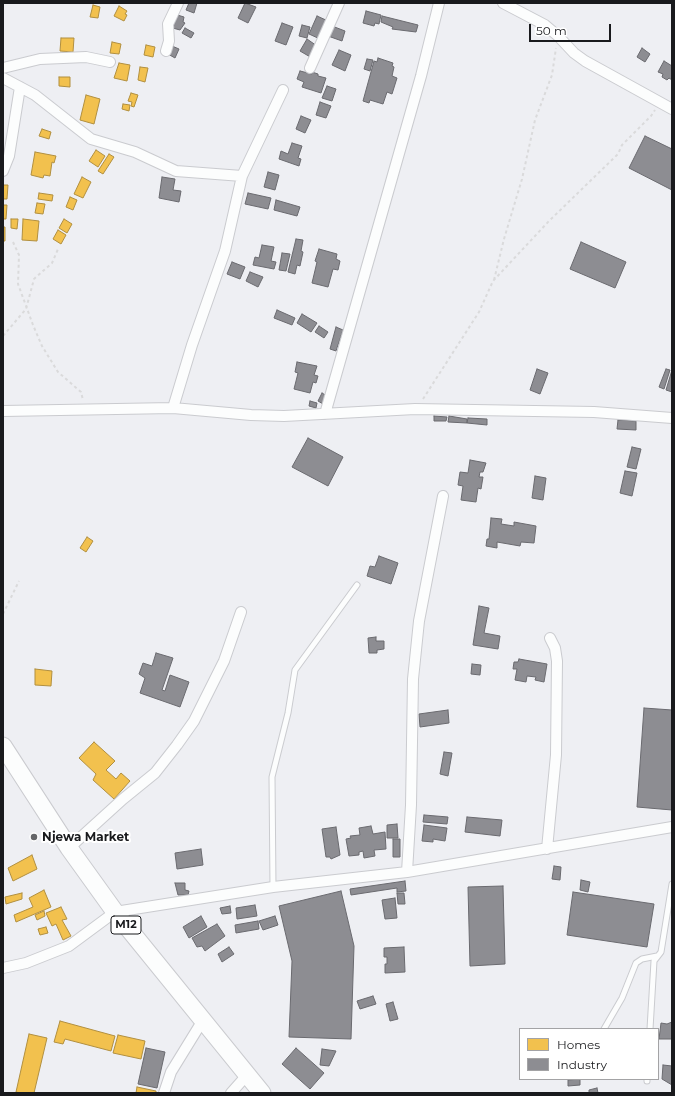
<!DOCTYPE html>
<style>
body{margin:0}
#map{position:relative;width:675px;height:1096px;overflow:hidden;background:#eeeff3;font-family:Montserrat,sans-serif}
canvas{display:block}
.frame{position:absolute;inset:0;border:4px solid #191a1d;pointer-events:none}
.legend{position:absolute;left:519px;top:1028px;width:140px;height:52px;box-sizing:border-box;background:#fff;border:1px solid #a3a3a5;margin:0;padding:5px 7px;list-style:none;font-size:12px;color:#191a1d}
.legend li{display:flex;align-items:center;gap:8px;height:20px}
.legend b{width:20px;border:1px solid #a3a3a5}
.scale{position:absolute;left:529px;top:24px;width:82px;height:18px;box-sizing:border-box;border:2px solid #191a1d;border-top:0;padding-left:5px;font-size:12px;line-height:14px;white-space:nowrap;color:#191a1d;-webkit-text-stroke:3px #fff;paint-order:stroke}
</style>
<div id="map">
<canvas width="675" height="1096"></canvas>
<div class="frame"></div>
<ul class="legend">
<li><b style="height:11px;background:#f2c14e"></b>Homes</li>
<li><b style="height:11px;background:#8d8d92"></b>Industry</li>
</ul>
<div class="scale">50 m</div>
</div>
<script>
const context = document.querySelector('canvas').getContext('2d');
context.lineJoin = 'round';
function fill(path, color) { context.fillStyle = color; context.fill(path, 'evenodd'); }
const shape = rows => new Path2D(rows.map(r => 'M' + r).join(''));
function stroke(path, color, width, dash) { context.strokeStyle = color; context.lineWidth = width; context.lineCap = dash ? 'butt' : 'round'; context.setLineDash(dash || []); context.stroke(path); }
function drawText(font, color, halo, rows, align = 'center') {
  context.font = font + ' Montserrat,sans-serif'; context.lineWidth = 4; context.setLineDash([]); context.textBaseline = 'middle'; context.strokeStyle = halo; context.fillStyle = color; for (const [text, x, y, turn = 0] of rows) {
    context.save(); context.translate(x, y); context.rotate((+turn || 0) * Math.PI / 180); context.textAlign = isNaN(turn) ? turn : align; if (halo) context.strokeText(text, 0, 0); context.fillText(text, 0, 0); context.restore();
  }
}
const homes = shape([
 [93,5,100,7,98,18,90,17,93,5],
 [119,6,127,11,125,14,127,15,124,21,114,16,119,6],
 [61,38,74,38,73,52,60,51,61,38],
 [112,42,121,44,119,54,110,53,112,42],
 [146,45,155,47,153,57,144,55,146,45],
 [119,63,130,65,127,81,114,78,119,63],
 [140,67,148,68,145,82,138,80,140,67],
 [59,77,70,77,70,87,59,86,59,77],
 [131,93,138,95,134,107,131,106,132,102,128,101,131,93],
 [86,95,100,99,94,124,80,120,86,95],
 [123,104,130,105,129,111,122,109,123,104],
 [42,129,51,132,49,139,39,136,42,129],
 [96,150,105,156,98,167,89,161,96,150],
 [35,152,56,156,54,163,52,162,50,176,44,175,43,178,31,175,35,152],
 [109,154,114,157,103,174,98,171,109,154],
 [82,177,91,182,83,198,74,194,82,177],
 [3,185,8,185,7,199,3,199,3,185],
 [39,193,53,195,52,201,38,199,39,193],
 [70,197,77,200,73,210,66,207,70,197],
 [37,203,45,204,43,214,35,213,37,203],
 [3,205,7,205,6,219,3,219,3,205],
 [11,219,18,219,17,229,11,228,11,219],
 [23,219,39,221,37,241,22,240,23,219],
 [64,219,72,224,67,233,59,228,64,219],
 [3,227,5,227,5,241,3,241,3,227],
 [58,230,66,235,61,244,53,239,58,230],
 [87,537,93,541,86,552,80,548,87,537],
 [35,669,52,671,51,686,35,685,35,669],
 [94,742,115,761,106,770,116,779,121,773,130,781,114,799,93,780,96,774,79,758,94,742],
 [32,855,37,869,13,881,8,868,32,855],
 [44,890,51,907,16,922,14,915,33,907,29,898,44,890],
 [22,893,22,899,6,904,5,897,22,893],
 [61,907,67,919,62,920,71,936,63,940,56,924,52,926,46,913,61,907],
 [44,911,45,916,37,920,35,915,44,911],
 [46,927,48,933,40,935,38,929,46,927],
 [60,1021,115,1036,111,1051,65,1039,63,1044,54,1042,60,1021],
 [29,1034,47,1038,34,1093,20,1093,16,1092,29,1034],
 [118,1035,145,1041,141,1059,113,1053,118,1035],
 [137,1087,156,1091,156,1093,136,1093,137,1087]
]);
fill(homes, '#f2c14e');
stroke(homes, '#b18f3f', 1);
const industry = shape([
 [189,3,197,3,194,13,186,10,189,3],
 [245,3,256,7,248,23,238,18,245,3],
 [366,11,381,15,379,24,375,23,374,26,363,23,366,11],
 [174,14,184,17,183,22,185,23,180,30,169,27,174,14],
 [317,16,328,21,320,39,309,34,317,16],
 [382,16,418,25,416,32,392,29,393,27,381,22,382,16],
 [282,23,293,27,286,45,275,41,282,23],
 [302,25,310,27,307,38,299,36,302,25],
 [332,26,345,31,342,41,328,36,332,26],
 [185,28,194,33,191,38,182,33,185,28],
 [307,39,317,46,312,58,300,51,307,39],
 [172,46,179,49,175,58,168,54,172,46],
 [642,48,650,54,645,62,637,57,642,48],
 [339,50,351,55,345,71,332,65,339,50],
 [378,58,393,63,392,66,394,67,392,76,397,78,392,94,387,92,383,104,370,100,369,103,363,101,374,61,377,62,378,58],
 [367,59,373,60,370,71,364,69,367,59],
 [664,61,672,66,672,80,669,78,667,80,662,77,663,74,658,72,664,61],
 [300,71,312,74,312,72,318,74,318,76,326,78,321,93,302,87,304,82,297,79,300,71],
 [327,86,336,89,332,101,322,98,327,86],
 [320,102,331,106,326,118,316,115,320,102],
 [301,116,311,120,305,133,296,129,301,116],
 [645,136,672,149,672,190,629,168,645,136],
 [292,143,302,146,298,158,301,159,299,166,279,159,281,151,288,154,292,143],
 [268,172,279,175,275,190,264,187,268,172],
 [162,177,175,179,173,190,181,191,179,202,159,198,162,177],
 [248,193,271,198,268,209,245,204,248,193],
 [276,200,300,207,297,216,274,210,276,200],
 [296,239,303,240,301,251,303,252,300,266,297,265,295,274,288,272,296,239],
 [581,242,626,262,615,288,570,269,581,242],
 [262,245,274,247,271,261,276,262,274,269,253,265,255,257,259,258,262,245],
 [319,249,337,254,336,259,340,261,338,270,333,269,328,287,312,283,317,262,315,261,319,249],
 [282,253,290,254,286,271,279,270,282,253],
 [232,262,245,267,240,279,227,274,232,262],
 [250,272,263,277,258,287,246,281,250,272],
 [277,310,295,318,292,325,274,318,277,310],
 [302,314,317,323,311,332,297,323,302,314],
 [319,326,328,332,324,338,315,332,319,326],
 [336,327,343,330,336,351,330,349,336,327],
 [297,362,317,366,314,375,318,376,316,383,313,382,310,393,294,389,298,373,295,372,297,362],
 [537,369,548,373,540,394,530,390,537,369],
 [666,369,670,370,664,389,659,387,666,369],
 [672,370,672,392,666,390,672,370],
 [322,393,327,396,323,404,318,401,322,393],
 [310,401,317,403,316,408,309,406,310,401],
 [434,416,447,417,446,421,434,421,434,416],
 [449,416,467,419,467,423,448,422,449,416],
 [468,418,487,419,487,425,467,423,468,418],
 [618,420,636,421,636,430,617,429,618,420],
 [308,438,343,457,328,486,292,467,308,438],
 [632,447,641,449,636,469,627,467,632,447],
 [470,460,486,463,483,472,480,472,479,477,483,477,481,489,478,488,476,502,461,500,463,486,458,485,460,472,468,473,470,460],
 [625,471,637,473,632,496,620,493,625,471],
 [535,476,546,478,543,500,532,498,535,476],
 [491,518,502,519,501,524,514,526,514,522,536,526,534,543,521,542,520,546,497,542,497,548,486,546,487,539,489,539,491,518],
 [379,556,398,563,391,584,367,576,370,566,375,567,379,556],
 [479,606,489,608,484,633,500,636,498,649,473,645,479,606],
 [376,637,376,641,384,641,384,649,377,650,377,653,369,653,368,638,376,637],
 [156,653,173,658,162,690,165,691,170,675,189,682,180,707,140,693,145,678,139,674,143,663,152,666,156,653],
 [519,659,547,664,544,682,535,680,536,677,527,676,526,682,515,680,517,669,513,669,514,662,518,662,519,659],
 [472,664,481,665,480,675,471,674,472,664],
 [644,708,672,710,672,810,637,807,644,708],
 [448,710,449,723,420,727,419,714,448,710],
 [444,752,452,753,448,776,440,774,444,752],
 [424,815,448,817,447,824,423,822,424,815],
 [467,817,502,820,500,836,465,832,467,817],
 [397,824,398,838,387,838,387,825,397,824],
 [424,825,447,828,445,841,433,839,433,842,422,841,424,825],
 [371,826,373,834,385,832,386,849,374,850,375,856,364,858,363,851,359,852,359,855,349,856,346,839,351,838,350,836,360,835,359,828,371,826],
 [336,827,340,855,331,859,330,857,326,857,322,829,336,827],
 [393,839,400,839,400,857,393,857,393,839],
 [201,849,203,865,177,869,175,853,201,849],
 [554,866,561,867,560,880,552,879,554,866],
 [581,880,590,882,588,892,580,890,581,880],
 [405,881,406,891,397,892,397,888,351,895,350,889,405,881],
 [175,883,185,883,185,890,189,891,188,895,178,895,175,883],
 [503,886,505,964,470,966,468,887,503,886],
 [341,891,354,946,351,1039,289,1037,292,961,279,906,341,891],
 [573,892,654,904,647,947,567,935,573,892],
 [397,893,404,893,405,904,398,904,397,893],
 [395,898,397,918,385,919,382,900,395,898],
 [255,905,257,916,237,919,236,908,255,905],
 [230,906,231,913,222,914,220,908,230,906],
 [201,916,207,927,189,938,183,927,201,916],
 [275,916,278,925,263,930,259,921,275,916],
 [258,921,259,929,236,933,235,925,258,921],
 [217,924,225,936,205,951,202,946,197,947,192,938,217,924],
 [229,947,234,954,222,962,218,954,229,947],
 [404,947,405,972,385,973,385,964,387,964,387,957,384,957,384,948,404,947],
 [373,996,376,1004,360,1009,357,1001,373,996],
 [393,1002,398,1019,390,1021,386,1004,393,1002],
 [672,1022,672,1039,659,1039,661,1023,667,1024,672,1022],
 [146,1048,165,1052,157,1088,138,1084,146,1048],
 [296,1048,324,1073,310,1089,282,1064,296,1048],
 [322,1049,336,1051,329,1066,320,1065,322,1049],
 [663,1065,672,1066,672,1085,662,1079,663,1065],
 [580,1079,580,1085,568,1086,568,1080,580,1079],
 [597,1088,598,1093,589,1093,589,1090,597,1088]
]);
fill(industry, '#8d8d92');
stroke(industry, '#6a6a6f', 1);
const service = shape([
 [273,887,272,777,288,713,295,670,357,585],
 [604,1029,622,998,636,963,642,959,657,956],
 [650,1029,654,961,661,952,672,884],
 [647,1081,647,1079]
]);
const minor = shape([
 [503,3,545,25,558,36,574,53,585,61,672,109],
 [166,51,169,41,168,24,178,3],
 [3,68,40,59,86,57,110,62],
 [310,68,339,3],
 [3,78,35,95,91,139,135,152,176,171,242,176],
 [3,171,9,156,20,87],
 [173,408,192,345,225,251,242,176,283,90],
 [3,411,173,408,251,415,284,416,415,409,594,412,672,418],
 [325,414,421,76,439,3],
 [69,848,123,799,155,773,177,745,194,721,224,661,241,612],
 [547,849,556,755,557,661,555,648,550,638],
 [407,872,411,805,413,679,419,621,443,496],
 [3,968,26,963,69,946,115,912,273,887,407,872,672,827],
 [164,1093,171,1072,203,1020],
 [231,1093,247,1075]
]);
const trunk = shape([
 [3,746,69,848,115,912,262,1093]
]);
stroke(service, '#cacbcf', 7);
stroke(minor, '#cacbcf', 12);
stroke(trunk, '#cacbcf', 19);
stroke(shape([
 [13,242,19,255,18,284,33,325,42,346,58,372,81,392,83,400],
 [494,280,504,239,522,179,535,120,552,75,556,48],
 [3,336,26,309,34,279,52,263,58,249],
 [423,399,479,312,493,281,549,221,618,154,622,145,651,116,655,110],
 [3,614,19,581]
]), '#dadadb', 2, [3, 3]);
stroke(service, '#fcfdfd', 5);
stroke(minor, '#fcfdfd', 10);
stroke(trunk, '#fcfdfd', 17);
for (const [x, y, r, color] of [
 [34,837,4,"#646568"]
]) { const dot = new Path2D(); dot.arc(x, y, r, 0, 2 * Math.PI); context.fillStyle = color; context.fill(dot); stroke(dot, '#fff', 1.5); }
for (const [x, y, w] of [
 [126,925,30]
]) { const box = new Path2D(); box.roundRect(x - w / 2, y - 9, w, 18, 3); context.fillStyle = '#fff'; context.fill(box); stroke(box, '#191a1d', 1); }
drawText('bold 11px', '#191a1d', null, [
 ["M12",126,925]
]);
drawText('bold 12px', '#191a1d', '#fff', [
 ["Njewa Market",42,837]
], 'left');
</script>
